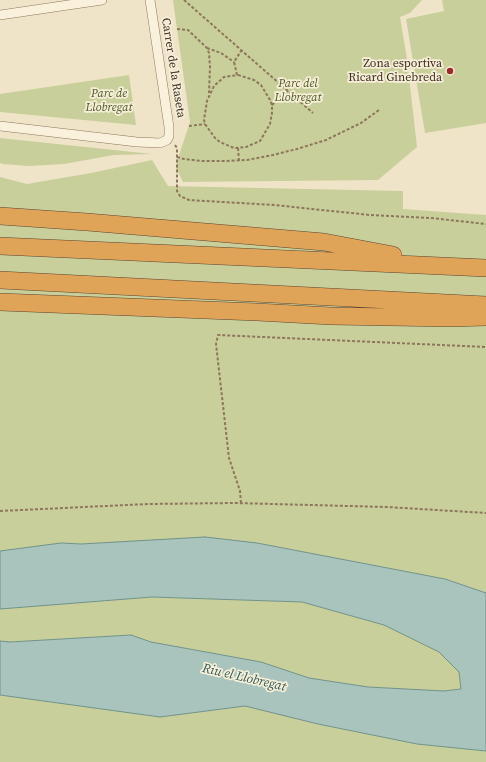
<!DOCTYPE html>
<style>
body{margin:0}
canvas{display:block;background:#f0e4c8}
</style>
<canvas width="486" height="762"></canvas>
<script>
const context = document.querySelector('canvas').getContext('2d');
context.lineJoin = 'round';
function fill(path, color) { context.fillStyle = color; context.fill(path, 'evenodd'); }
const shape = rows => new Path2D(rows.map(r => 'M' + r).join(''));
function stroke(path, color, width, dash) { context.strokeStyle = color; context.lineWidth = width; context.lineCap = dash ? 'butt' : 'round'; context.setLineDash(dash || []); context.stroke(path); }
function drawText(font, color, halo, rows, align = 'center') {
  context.font = font + ' "Source Serif 4",serif'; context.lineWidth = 3.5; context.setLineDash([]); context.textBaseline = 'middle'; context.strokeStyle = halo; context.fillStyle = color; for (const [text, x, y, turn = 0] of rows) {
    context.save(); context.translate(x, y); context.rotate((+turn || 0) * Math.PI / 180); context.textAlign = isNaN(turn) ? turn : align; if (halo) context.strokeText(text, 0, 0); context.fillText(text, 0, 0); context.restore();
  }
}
fill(shape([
 [173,0,422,0,410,13,400,17,407,59,417,147,378,180,183,182,176,168,177,161,190,122],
 [442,0,486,0,486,123,425,133,406,19,444,11],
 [129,75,136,125,0,112,0,94],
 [0,138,152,154,114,155,64,164,29,166,3,164,0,163],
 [152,160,168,186,403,191,403,209,486,215,486,593,445,579,257,543,81,544,61,543,0,551,0,177,27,184,91,173],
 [152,597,302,602,384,625,439,652,459,672,461,689,444,691,368,687,309,678,261,662,151,642,131,635,10,642,0,641,0,609],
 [0,695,160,717,245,706,318,724,417,744,486,751,486,762,0,762]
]), '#c9cf9b');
const water = shape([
 [205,537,257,543,445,579,486,593,486,751,417,744,318,724,245,706,160,717,0,695,0,641,10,642,131,635,151,642,261,662,309,678,368,687,444,691,461,689,459,672,439,652,384,625,302,602,152,597,0,609,0,551,61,543,81,544,205,537]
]);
fill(water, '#a9c4bc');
stroke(water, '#6f938a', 1);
const street = shape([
 [0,15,102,0],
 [0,126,137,142,160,143,167,140,169,136,169,127,150,0]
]);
const highway = shape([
 [0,216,87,222,324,242,393,255],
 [0,246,486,268],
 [0,280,486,305],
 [0,302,257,312,331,316,450,318,486,317]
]);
stroke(street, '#8d765c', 10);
stroke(highway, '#5b4430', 18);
stroke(shape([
 [184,0,313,113],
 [177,29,188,30,207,48,209,53,210,67,209,93],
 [207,48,221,53,234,62],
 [237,75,234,62,241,51],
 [238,75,254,80,261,85,270,100,272,105,272,113,270,124,260,141,246,147,234,148,220,142,215,138,205,124,204,120,207,101,214,86,224,77,238,75],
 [272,105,288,91],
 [189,126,205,124],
 [175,145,177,148,177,191,180,196,189,200,274,205,370,215,431,218,486,224],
 [238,148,239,161],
 [177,157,184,159,202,161,227,161,247,160,273,155,297,149,326,140,361,123,379,110],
 [241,503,240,491,229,458,216,344,218,335,486,347],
 [0,511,148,504,235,503,387,507,486,513]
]), '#8d765c', 2, [3, 2]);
stroke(street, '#faf1dc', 9);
stroke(highway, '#e0a458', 17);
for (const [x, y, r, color] of [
 [450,71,4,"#9e2a2b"]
]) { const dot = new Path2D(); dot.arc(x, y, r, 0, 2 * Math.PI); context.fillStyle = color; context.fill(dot); stroke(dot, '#f7eed8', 1.5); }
drawText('12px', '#3d2e20', '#f7eed8', [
 ["Zona esportiva",442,64],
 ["Ricard Ginebreda",442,78]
], 'right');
drawText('12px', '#3d2e20', '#f7eed8', [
 ["Carrer de la Raseta",173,68,81]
]);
drawText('italic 12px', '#4d5a26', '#f7eed8', [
 ["Parc del",298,84],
 ["Llobregat",298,98],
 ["Parc de",109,94],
 ["Llobregat",109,108]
]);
drawText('italic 13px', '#2f5d5a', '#f7eed8', [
 ["Riu el Llobregat",244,678,13]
]);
</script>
